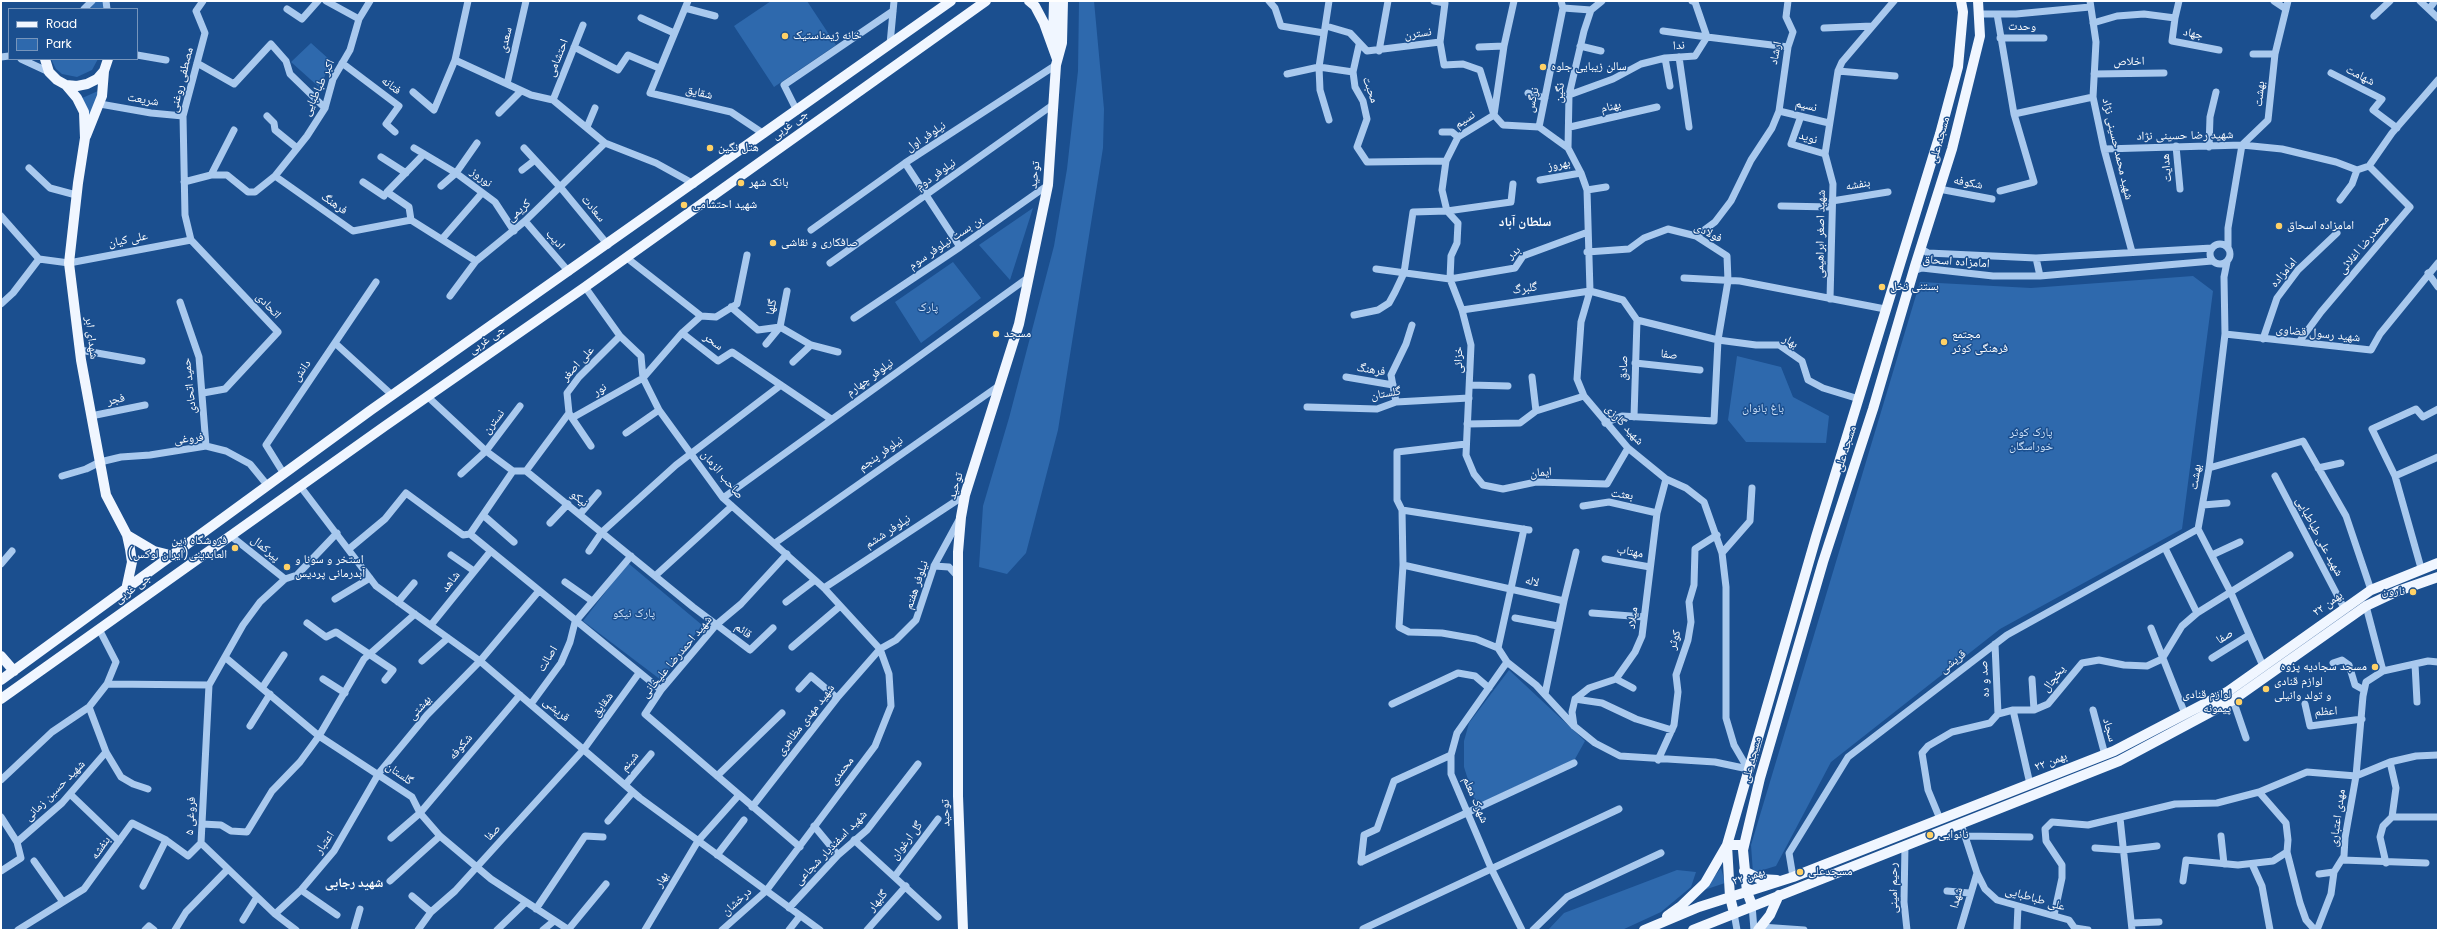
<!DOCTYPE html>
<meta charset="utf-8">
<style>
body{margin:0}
#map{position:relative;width:2439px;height:931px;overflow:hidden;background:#1b4f8f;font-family:Poppins,sans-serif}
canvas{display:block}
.frame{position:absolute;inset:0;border:2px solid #fff;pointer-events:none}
.legend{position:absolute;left:8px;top:8px;width:130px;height:52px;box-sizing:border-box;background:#1b4f8f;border:1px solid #7695bc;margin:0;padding:5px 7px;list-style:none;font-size:12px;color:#fff}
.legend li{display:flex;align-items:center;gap:8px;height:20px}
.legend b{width:20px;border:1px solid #7695bc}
</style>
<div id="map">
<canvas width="2439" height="931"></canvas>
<div class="frame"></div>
<ul class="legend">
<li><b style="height:5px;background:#f0f6ff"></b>Road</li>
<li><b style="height:11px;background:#2e69ad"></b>Park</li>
</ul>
</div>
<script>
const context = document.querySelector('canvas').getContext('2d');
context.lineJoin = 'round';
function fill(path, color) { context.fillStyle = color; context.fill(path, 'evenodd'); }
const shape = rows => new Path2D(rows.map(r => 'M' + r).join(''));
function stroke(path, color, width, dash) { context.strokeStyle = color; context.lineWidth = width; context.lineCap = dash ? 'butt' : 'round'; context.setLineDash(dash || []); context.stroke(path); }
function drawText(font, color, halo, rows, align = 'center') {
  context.font = font + ' Poppins,"Noto Naskh Arabic",sans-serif'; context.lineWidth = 3; context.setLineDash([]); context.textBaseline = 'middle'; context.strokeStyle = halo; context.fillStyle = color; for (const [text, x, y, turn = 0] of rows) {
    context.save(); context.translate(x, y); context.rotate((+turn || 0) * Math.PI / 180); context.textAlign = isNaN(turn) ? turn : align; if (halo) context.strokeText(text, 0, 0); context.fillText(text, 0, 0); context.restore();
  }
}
fill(shape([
 [96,1,103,1,104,9,90,9],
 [771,1,807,1,836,45,774,87,734,26],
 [1079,1,1094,1,1104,109,1103,148,1058,430,1026,553,1007,574,979,567,983,506,1009,418,1054,246,1067,169,1078,71],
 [311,43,331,61,320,88,291,62],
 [51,59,98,59,92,70,77,77,62,74,56,69],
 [98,91,94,110,90,123,80,99],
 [1033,208,1010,280,979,245],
 [953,262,981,298,921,343,895,302],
 [2193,276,2213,291,2182,529,2000,629,1831,762,1776,866,1753,873,1751,845,1920,282,2031,288],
 [1737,356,1781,367,1793,397,1829,416,1826,443,1746,442,1728,420],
 [628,563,702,625,661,680,583,621],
 [1509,670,1585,741,1575,759,1476,805,1464,767,1464,741,1469,723],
 [1721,868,1725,883,1704,890],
 [1677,870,1696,872,1691,887,1661,912,1622,930,1548,930,1564,913]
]), '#2e69ad');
stroke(shape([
 [106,1,107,9],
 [203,1,196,11,205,33,183,116,185,215,191,240,278,332,225,389,203,393],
 [326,1,359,19],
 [688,1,650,93,731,112,764,134],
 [1269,1,1275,8,1281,26,1324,33],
 [1329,1,1319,67,1320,90,1329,120],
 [1434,1,1445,3,1440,42],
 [1514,1,1504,46,1494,115,1458,137,1446,161,1442,190,1447,211,1458,223,1457,243,1451,256,1450,279,1462,310,1471,345,1466,455,1474,474,1483,485,1503,489,1536,482,1607,484,1628,448],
 [1561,1,1563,8,1591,10],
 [2090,1,2096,42,2093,97,2104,149,2132,252],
 [2274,1,2286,9],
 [2420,1,2438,18],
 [685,8,715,16],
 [84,9,92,1],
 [287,9,302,19,318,1],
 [2429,9,2435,1],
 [1979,14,2016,14,2090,7],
 [1997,14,2014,114,2034,182,2000,191],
 [2374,16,2390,1],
 [641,18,674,33],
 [2175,18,2179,1],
 [2093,23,2117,16,2144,14,2175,18,2172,41,2219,50],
 [1326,26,1350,33,1367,51,1440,42,1444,65,1463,64,1480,70,1494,115,1503,125,1539,127,1568,148,1581,173,1587,190,1590,291,1581,322,1577,379,1584,396,1628,448,1666,479,1686,488,1704,502,1722,553,1726,587,1726,718,1734,745,1748,769],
 [1824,28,1872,26],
 [1663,31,1707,37,1695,2,1692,1],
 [2000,38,2044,38],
 [890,44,894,1],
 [1359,45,1353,72,1355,87,1363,101,1367,119,1357,147,1367,162,1446,161],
 [1580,46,1601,51],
 [574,47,618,70,628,55,659,68],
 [1479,47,1504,46],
 [1379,51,1388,1],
 [2253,54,2275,54],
 [137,55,166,60],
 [1,57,9,56],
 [1679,57,1689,127],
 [1665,58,1670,86],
 [21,59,49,72],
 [455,60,531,95,553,100,605,143,656,163,694,184],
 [197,63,234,84,271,44,286,61,290,74,325,108],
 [342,63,399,106,386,124,395,132],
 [1838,71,1895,76],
 [2331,73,2382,99,2373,110,2397,128],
 [1287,74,1319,67,1353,72],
 [2094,74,2164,73],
 [507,84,526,1],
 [413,92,434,110,455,60,468,1],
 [1528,93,1545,98],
 [1569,95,1613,79,1641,64,1665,58,1695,56,1707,37,1788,47],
 [553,100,583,25],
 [100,104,151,113,183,116],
 [797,111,784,85,893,11],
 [1779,111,1829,123],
 [499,113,521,91],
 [2014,114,2093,97],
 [267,116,274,123,275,130,297,148],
 [1801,116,1791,144,1825,154],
 [587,127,595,108],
 [1539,127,1563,8],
 [1570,127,1657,107],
 [1442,132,1452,132,1458,137],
 [2176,146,2180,189],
 [2209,147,2210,117,2216,92],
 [414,148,456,173,495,202,514,231],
 [524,148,561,188,608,245],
 [1568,148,1569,95,1584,31,1591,10,1602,1],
 [2104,149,2242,145,2282,149,2336,162,2357,170,2369,166,2392,133,2438,80],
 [381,157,406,173],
 [905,163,960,247],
 [29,168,50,188,76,195],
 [522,170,535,160],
 [211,175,234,130],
 [275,176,307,136,325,108,333,79,350,50,359,19,370,1],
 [1540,180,1581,173],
 [184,182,211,175,227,175,248,192,255,192,275,176,353,231,411,220,476,261],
 [363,182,384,196],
 [441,186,456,173,477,143],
 [1939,189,1992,199],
 [1587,190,1606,187],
 [2340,200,2352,184,2357,170],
 [1832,201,1888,192],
 [1781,206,1832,207],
 [1,216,39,259,69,263,191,240],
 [411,220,409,207,387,192,424,154],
 [525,221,569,272],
 [811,230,905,163,1056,65],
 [1696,236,1715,222,1731,201,1751,160,1772,128,1779,111,1788,47,1793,32,1786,17,1788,1],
 [442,239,482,193],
 '2210 254a10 10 0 1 1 20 0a10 10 0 1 1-20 0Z',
 [2228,247,2228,228,2242,145,2268,120,2275,54,2288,1],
 [1920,248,1928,253,2036,258,2212,248],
 [1587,252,1629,249,1644,238,1668,229,1696,236,1727,256,1728,281,1718,340,1714,421,1622,416,1605,423],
 [627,258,701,316,682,333,718,361,732,352,831,419],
 [2036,258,2040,276],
 [2227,262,2224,277,2225,334,2209,468,2198,529,2231,593,2263,666],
 [830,263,1054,104],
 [1376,269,1450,279,1515,268,1523,256,1588,232],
 [1913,271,1922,268,1993,276,2040,276,2212,261],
 [2428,273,2438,287],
 [1684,278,1740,281,1885,309],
 [585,287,620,336,641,356,643,378,659,410,723,498,824,588,880,649,889,674,891,706,875,746,766,891,722,930],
 [450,296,476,261,525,221,605,143],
 [1830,299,1833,184,1825,154,1838,71,1842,62,1894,1],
 [180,302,199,357,206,446],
 [1,304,13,293,39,259],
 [731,307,758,330,780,327,811,345,838,352],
 [1462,310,1590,291,1623,300,1637,320,1634,417],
 [1354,315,1378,310,1389,303,1395,292,1404,273,1413,212,1447,211,1511,202,1513,184],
 [701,316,716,317,737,304,747,255],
 [854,318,960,247,1048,185],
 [1637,320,1718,340,1756,345,1779,345,1802,361,1808,380,1823,388,1859,399],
 [2225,334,2371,350,2380,334,2438,263],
 [620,336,579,377,567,393,569,413,572,418,643,378,682,333],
 [2263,339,2277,298,2298,270,2337,233],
 [2299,342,2321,312,2410,207,2369,166],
 [335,343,392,395],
 [766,344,780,327,787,291],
 [80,350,142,361],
 [793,362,811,345],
 [1635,363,1700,370],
 [1346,377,1393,385],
 [1532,377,1536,411],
 [1470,385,1508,386],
 [427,396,486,451,513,471,526,471,693,607,750,650,773,628],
 [1396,402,1391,375,1406,344,1412,325],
 [1307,407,1377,409,1396,402,1469,398],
 [91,416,145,405],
 [572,418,591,446],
 [1467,424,1520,423,1536,411,1584,396],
 [626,433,659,410],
 [1466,444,1397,452,1397,500,1402,510,1403,565,1399,627,1409,632,1442,633,1476,639,1498,648,1507,662,1536,685,1574,726,1595,743,1620,756,1715,762,1748,769],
 [2209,468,2303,441,2346,516,2371,590],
 [2318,468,2341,463],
 [526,471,569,413],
 [284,474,266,445,376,282],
 [461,474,486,451,520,406],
 [62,476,86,469,100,462,121,457,150,455,206,446,226,451,250,464,268,486],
 [2275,476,2344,608],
 [2395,476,2438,457],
 [300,486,376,586,480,661,640,798,820,930],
 [723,498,1029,277],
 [2203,505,2227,503],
 [1583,506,1609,502,1657,513],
 [1402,510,1529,530],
 [580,514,598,493],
 [483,515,514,542],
 [550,523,568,504],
 [470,534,513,471],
 [231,536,285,579],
 [775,543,1000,385],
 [2165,548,2197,613],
 [349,549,385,519,406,493,463,535,470,534,661,690],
 [589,551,602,532,676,465,781,385],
 [1722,553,1750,521,1752,488],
 [787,554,741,604,716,625,661,690,645,714,800,847],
 [451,555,474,571],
 [2212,555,2240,542],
 [1605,559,1650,567],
 [1,564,12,551],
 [1403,565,1564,601,1545,694],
 [934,566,949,567,959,578],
 [2421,568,2395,476,2372,429,2416,409,2423,417,2438,409],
 [655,576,732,506],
 [565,582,592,601],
 [824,588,965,495],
 [335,599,370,578],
 [1564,601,1576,552],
 [398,602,414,583],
 [786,602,815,580],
 [1592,613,1644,617],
 [1515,618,1558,626],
 [307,623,326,637,336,632,393,670,385,680],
 [431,625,490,552],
 [2151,628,2185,714],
 [99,629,116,662,107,684,209,685],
 [1995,644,1998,714],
 [792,647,839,607],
 [1498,648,1524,529],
 [226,658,319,736,412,797,420,813,440,836,491,879,569,930],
 [2212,658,2249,635],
 [422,661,448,638],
 [1507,662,1457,733,1451,755,1451,774,1491,868,1522,930],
 [2333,663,2342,660,2349,665,2355,685,2364,690],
 [2415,664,2417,702],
 [2383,671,2428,661,2438,662],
 [323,679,345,693],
 [1616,679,1633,688],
 [2032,679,2034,710],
 [262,688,284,655],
 [799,689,811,676,837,698],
 [1575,699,1602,703,1636,719,1672,730],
 [2233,700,2246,738],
 [531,704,561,663,570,642,575,622,631,556],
 [1392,704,1458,673,1475,676,1489,688],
 [2305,704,2310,726,2362,719],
 [89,707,106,752,121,777,133,784,148,789],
 [2013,710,2030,784],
 [2093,710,2105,755],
 [250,726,270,694],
 [1574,726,1572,712,1575,699,1589,688,1616,679,1635,652,1642,636,1657,513,1666,479],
 [1658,760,1674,725,1678,692,1676,675,1688,640,1691,622,1689,602,1694,585,1695,549,1717,535],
 [2390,762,2396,788,2392,817],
 [717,776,782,713],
 [1,780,52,732,89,707,107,684],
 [625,785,651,754],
 [2259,792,2286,823,2288,840,2287,852,2300,903,2306,920,2315,930],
 [70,794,119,841],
 [752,807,837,698,880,649,896,640,916,620,934,566,959,520],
 [1,817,17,842,21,858,1,871],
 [2120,818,2132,930],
 [1940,819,1928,790,1922,753,1928,746,1952,732,1990,723,1998,714,2013,710,2034,710,2048,704,2082,663,2099,660,2124,665,2147,666,2162,659,2182,626,2197,613,2290,555],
 [608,821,633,792],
 [202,824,221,825,231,831,247,832,272,791,300,762,319,736,364,659,415,614],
 [1961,824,1977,873,1985,889,1997,900,2069,920,2076,930],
 [814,826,838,855],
 [1965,836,2030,837],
 [2221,836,2224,864],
 [391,838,420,813,520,695],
 [854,840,938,917],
 [17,842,62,803,106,752],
 [1905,845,1904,902,1907,930],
 [2095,848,2123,850,2157,846],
 [717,855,744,820],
 [2342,860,2426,863],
 [34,861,63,902],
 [1361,862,1574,763],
 [1361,862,1364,835,1377,829,1394,781,1451,755],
 [2386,863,2380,837,2383,826,2392,817,2438,817],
 [2252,864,2262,886,2270,930],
 [2319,874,2334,872],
 [895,876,938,819],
 [1793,877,1789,853,1848,757,2007,635,2198,529],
 [390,881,440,836],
 [2183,881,2186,860,2238,865,2273,861,2287,852],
 [143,886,166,840],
 [301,890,337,915],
 [1947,891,1969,893],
 [412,896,431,912],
 [1752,905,1754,930],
 [789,908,838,855,867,830,918,764],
 [536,909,585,836,603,837],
 [1734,913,1737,930],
 [275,914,301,890,334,851,379,773,427,715,480,661,538,592],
 [2054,915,2062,878,2062,865,2046,841,2045,829,2052,822,2088,825,2175,804,2217,803,2259,792,2307,772,2356,776,2390,762,2416,756,2438,755],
 [243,920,257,897],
 [2132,923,2159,922],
 [1761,927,1804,930],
 [2075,928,2088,930],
 [1363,929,1619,809],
 [18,930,84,889,132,823,166,840,188,856,201,843],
 [145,930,149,926,154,930],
 [175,930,186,912,228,869],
 [296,930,275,914,201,843,209,685,243,625,260,602,285,579,297,575,337,533],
 [354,930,360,909],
 [418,930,431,912,455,891,584,749,639,673],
 [497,930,526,902],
 [543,930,554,921],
 [568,930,606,884],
 [645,930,698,841,739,795],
 [789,930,800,916],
 [867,930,906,886],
 [1533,930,1567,897,1661,853],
 [1960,930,1977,873],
 [2017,930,2018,906],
 [2317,930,2331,894,2334,872,2344,856,2345,838,2356,776,2363,696,2366,682,2383,671,2366,606]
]), '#a9c9ee', 7);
stroke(shape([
 [1029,1,1035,6,1044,23,1057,59],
 [1053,41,1054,1],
 [45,59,49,72,57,80,66,85,77,86,87,84,97,79,104,71,108,59],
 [66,85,77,98,84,112,85,138,78,183,69,263,81,360,106,495,127,535,130,549,132,562,126,590],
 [86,136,102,96,104,71],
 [127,535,154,551,174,556],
 [1,656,14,671],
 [1,680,371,410,951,1],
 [1,699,385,426,585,287,986,1],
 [1744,871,1760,879,1777,880],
 [1752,905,1747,892,1743,850,1760,778,1823,562,1873,409,1915,266,1952,149,1980,36,1978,1],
 [1734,913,1730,897,1727,845,1816,537,1940,134,1958,67,1963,12,1961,1],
 [1667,916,1681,906,1705,883,1727,845,1744,845],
 [963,930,958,796,958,552,961,517,965,495,1019,324,1048,185,1056,65,1062,43,1063,1],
 [1644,930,1699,907,1793,877,2114,751,2227,692,2371,590,2438,563],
 [1693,930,2119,761,2233,700,2366,606,2398,591,2438,577],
 [1758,930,1770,915,1779,895]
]), '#f0f6ff', 10);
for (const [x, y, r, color] of [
 [785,36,4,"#ffd166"],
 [1543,67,4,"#ffd166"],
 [710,148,4,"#ffd166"],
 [741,183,4,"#ffd166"],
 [684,205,4,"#ffd166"],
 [2279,226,4,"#ffd166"],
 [773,243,4,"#ffd166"],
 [1882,287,4,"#ffd166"],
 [996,334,4,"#ffd166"],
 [1944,342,4,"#ffd166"],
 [235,548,4,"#ffd166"],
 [287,567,4,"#ffd166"],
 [2413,592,4,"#ffd166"],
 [2375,667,4,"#ffd166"],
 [2266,689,4,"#ffd166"],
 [2239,702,4,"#ffd166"],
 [1930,835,4,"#ffd166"],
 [1800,872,4,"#ffd166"]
]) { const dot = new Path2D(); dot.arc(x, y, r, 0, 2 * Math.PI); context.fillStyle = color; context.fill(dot); stroke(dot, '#1b4f8f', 1.5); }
drawText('12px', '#fff', '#1b4f8f', [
 ["وحدت",2022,27],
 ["نسترن",1418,34,-8],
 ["جهاد",2193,34,11],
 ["سعدی",506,40,-77],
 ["ندا",1679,46,-5],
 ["ارشاد",1776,53,-79],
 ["احتشامی",558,58,-68],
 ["اخلاص",2129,62,-1],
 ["شهامت",2360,76,27],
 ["مصطفی روغنی",182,80,-76],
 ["فتانه",391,86,37],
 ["اکبر طباطبایی",319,88,-65],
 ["محبت",1370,90,71],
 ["شقایق",699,93,13],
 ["نگین",1560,93,-84],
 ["بهشت",2260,94,-84],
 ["شریعت",143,100,9],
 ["نرگس",1533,100,-78],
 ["نسیم",1806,106,13],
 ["بهنام",1611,107,-13],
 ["نسیم",1465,120,-33],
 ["جی غربی",790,125,-36],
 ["شهید رضا حسینی نژاد",2185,136,-1],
 ["نیلوفر اول",926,137,-33],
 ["نوید",1808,138,17],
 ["مسجد علی",1940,140,-74],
 ["شهید محمد حسینی نژاد",2117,149,77],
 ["بهروز",1559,165,-10],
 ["هدایت",2167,168,-95],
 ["نیلوفر دوم",936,175,-35],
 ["توحید",1035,175,-84],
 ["نوروز",481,178,37],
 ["شکوفه",1968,183,11],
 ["بنفشه",1858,185,-9],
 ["فرهنگ",334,204,35],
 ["سعادت",593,209,50],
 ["کریمی",519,211,-42],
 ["فولادی",1708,233,27],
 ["شهید اصغر ابراهیمی",1821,234,-89],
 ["علی کیان",128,240,-11],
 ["ادیب",555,240,49],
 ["بن بست نیلوفر سوم",946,243,-34],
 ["محمدرضا اغلائی",2364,245,-50],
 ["بدر",1514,253,-39],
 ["امامزاده اسحاق",1956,262,4],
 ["امامزاده",2284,273,-50],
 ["گلبرگ",1525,289,-8],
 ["اتحادی",268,306,47],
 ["گلها",772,307,-79],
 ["شهید رسول قضاوی",2318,334,6],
 ["شهدای ابر",91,338,83],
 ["جی غربی",487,340,-35],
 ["سحر",713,342,35],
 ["بهار",1790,342,29],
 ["صفا",1669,355,6],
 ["خزائی",1459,360,-90],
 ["علی اصغر",578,364,-48],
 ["صادق",1624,368,-88],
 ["فرهنگ",1371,370,9],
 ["دانش",302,371,-56],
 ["نیلوفر چهارم",870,378,-36],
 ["حمید اتحادی",190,386,-96],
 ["نور",600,390,-30],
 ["گلستان",1386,394,-10],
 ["فجر",116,400,-12],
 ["نسترن",494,422,-52],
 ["شهید گارزی",1624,425,47],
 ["فروغی",189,439,-6],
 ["مسجد علی",1846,449,-72],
 ["نیلوفر پنجم",881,454,-35],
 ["ایمان",1541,473,-5],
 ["صاحب الزمان",722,475,50],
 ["بهشت",2196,477,-81],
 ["توحید",956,486,-74],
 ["بعثت",1622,495,7],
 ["نیکو",579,499,39],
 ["نیلوفر ششم",888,532,-33],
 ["شهید علی طباطبایی",2319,537,62],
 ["پیرکمال",265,549,39],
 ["مهتاب",1630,552,11],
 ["شاهد",451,582,-52],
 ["لاله",1532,582,14],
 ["نیلوفر هفتم",917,585,-71],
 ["جی غربی",133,589,-36],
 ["۲۲ بهمن",2328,604,-36],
 ["میلاد",1633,618,-83],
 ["قائم",743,631,36],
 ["صفا",2225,637,-32],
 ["کوثر",1675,640,-74],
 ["شهید احمدرضا علیخانی",677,657,-50],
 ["اصالت",548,659,-59],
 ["قریشی",1953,662,-38],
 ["صد و ده",1985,679,-93],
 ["یخچال",2054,679,-52],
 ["شقایق",603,705,-54],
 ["بهشتی",420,708,-48],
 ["قریشی",556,710,40],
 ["اعظم",2326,712,-3],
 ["شهید مهدی مظاهری",806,720,-52],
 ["سجاد",2109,730,75],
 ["شکوفه",461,747,-50],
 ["مسجد علی",1752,760,-75],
 ["شبنم",630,762,-50],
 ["۲۲ بهمن",2051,762,-21],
 ["محمدی",842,771,-52],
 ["گلستان",399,774,35],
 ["شهید حسین زمانی",55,791,-45],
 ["شهرک معلم",1475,800,67],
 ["توحید",946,813,-92],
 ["فروغی ۵",191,816,-87],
 ["مهدی اعتباری",2338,818,-82],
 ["صفا",493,833,-48],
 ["گل ارغوان",907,841,-53],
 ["اعتبار",325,843,-55],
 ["بنفشه",101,848,-55],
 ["شهید اسفندیار شجاعی",831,848,-46],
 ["۲۲ بهمن",1749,877,-18],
 ["بهار",662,880,-61],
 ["رحیم امینی",1894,888,-90],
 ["شهدا",1957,898,-75],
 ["علی طباطبایی",2035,899,16],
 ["گلبهار",878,901,-49],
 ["درخشان",737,902,-42]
]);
drawText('12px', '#fff', '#1b4f8f', [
 ["خانه ژیمناستیک",793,36],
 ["سالن زیبایی جلوه",1551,67],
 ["هتل نگین",718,148],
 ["بانک شهر",749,183],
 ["شهید احتشامی",692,205],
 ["امامزاده اسحاق",2287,226],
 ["صافکاری و نقاشی",781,243],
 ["بستنی نخل",1890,287],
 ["مسجد",1004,334],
 ["مجتمع",1952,335],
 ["فرهنگی کوثر",1952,349],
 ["فروشگاه زین",227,541,"right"],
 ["العابدینی(ایران لوکس)",227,555,"right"],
 ["استخر و سونا و",295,560],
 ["آبدرمانی پردیس",295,574],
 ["نارون",2405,592,"right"],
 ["مسجد سجادیه پزوه",2367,667,"right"],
 ["لوازم قنادی",2274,682],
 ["و تولد وانیلی",2274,696],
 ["لوازم قنادی",2231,695,"right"],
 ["پیمونه",2231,709,"right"],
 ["نانوایی",1938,835],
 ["مسجدعلی",1808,872]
], 'left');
drawText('12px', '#cfe3fa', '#1b4f8f', [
 ["پارک",928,308],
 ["باغ بانوان",1763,409],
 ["پارک کوثر",2031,433],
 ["خوراسگان",2031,447],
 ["پارک نیکو",634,614]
]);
drawText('bold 13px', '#fff', '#1b4f8f', [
 ["سلطان آباد",1525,223],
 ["شهید رجایی",354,884]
]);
</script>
